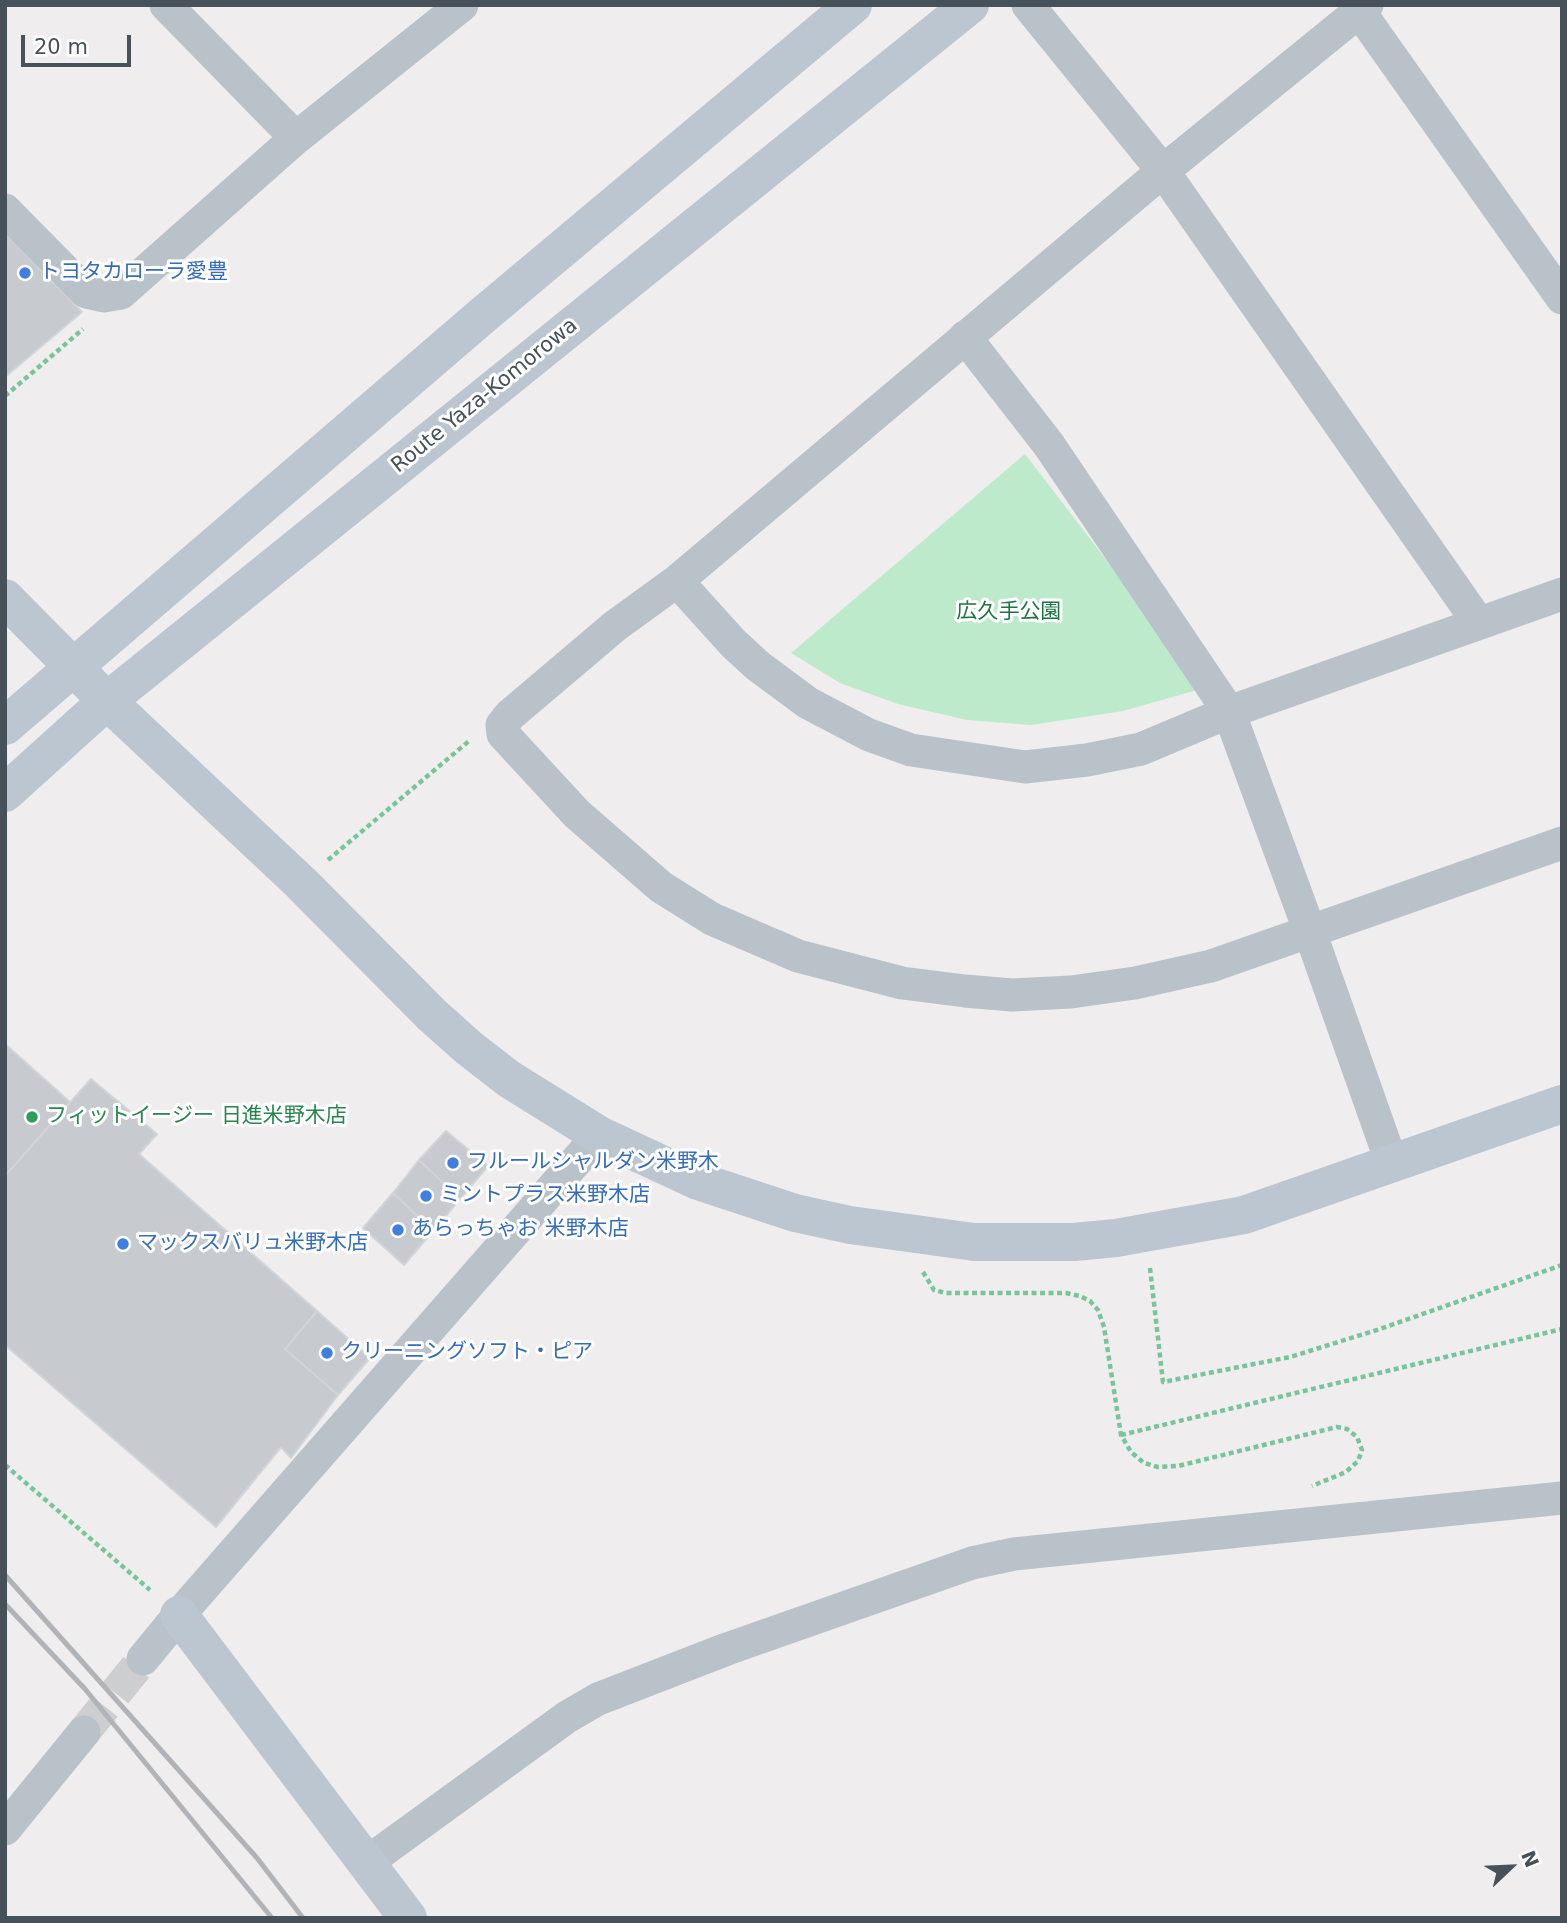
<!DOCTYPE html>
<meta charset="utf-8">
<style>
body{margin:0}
#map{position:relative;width:1567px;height:1923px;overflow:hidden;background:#efeded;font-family:"DejaVu Sans",sans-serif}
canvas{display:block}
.frame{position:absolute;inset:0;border:7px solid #475159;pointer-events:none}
.north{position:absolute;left:1476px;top:1832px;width:70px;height:70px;-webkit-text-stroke:5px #fff;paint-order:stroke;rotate:67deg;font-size:19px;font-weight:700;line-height:28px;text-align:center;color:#475159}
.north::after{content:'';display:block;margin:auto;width:24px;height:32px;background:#475159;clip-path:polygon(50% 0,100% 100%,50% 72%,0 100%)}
.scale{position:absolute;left:21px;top:35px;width:110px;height:32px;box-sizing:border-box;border:4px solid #475159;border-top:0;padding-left:9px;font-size:21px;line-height:24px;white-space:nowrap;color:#475159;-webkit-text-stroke:5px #fff;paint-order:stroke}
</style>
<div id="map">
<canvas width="1567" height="1923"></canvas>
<div class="frame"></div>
<div class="north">N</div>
<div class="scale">20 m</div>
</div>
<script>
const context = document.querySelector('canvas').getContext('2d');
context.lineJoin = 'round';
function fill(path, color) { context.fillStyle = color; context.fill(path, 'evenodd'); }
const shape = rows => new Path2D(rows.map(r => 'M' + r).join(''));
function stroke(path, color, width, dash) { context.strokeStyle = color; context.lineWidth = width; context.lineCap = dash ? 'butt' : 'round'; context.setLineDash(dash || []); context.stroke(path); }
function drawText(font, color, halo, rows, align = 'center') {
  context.font = font + ' "DejaVu Sans","Noto Sans JP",sans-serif'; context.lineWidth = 6; context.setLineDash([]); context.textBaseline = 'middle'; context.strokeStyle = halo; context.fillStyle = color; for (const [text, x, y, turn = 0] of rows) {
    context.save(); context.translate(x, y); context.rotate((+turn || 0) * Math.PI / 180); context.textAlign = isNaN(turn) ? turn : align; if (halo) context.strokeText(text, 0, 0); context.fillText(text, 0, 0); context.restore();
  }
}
fill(shape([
 [1025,454,1196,677,1197,690,1123,711,1031,725,967,720,898,704,840,683,791,653]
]), '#beeacc');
const building = shape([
 [5,233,82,312,5,377,5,233],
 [5,1044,70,1102,5,1176,5,1044],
 [91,1079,157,1134,139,1154,317,1311,285,1349,338,1395,291,1458,281,1447,216,1527,5,1345,5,1176,91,1079],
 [446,1131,488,1166,460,1199,419,1160,446,1131],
 [419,1160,460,1199,433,1231,393,1193,419,1160],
 [393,1193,433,1231,404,1265,363,1228,393,1193],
 [317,1311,370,1358,338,1395,285,1349,317,1311]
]);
fill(building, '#c7cacf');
stroke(building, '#d1d4d8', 2);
stroke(shape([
 [84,1732,143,1659]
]), '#cdcecf', 33, [33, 17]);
stroke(shape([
 [5,396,83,329],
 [328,860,469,741],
 [1150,1268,1163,1382,1290,1357,1377,1330,1562,1265],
 [923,1272,934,1290,946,1293,1066,1293,1080,1296,1090,1301,1098,1310,1104,1327,1121,1435,1131,1452,1144,1463,1158,1467,1178,1466,1337,1427,1347,1429,1357,1437,1362,1450,1358,1461,1346,1472,1312,1486],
 [1121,1435,1562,1329],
 [5,1465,150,1590]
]), '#79c59b', 4.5, [5, 3.5]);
stroke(shape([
 [166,5,296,138],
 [1028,5,1163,171,1478,622],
 [1367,5,1163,171,677,581,615,626,510,715,502,725,503,734,577,814,661,887,712,919,798,956,902,983,965,991,1012,995,1071,992,1135,983,1211,966,1562,843],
 [1359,11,1562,298],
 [5,210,86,292,104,296,121,293,296,138,462,5],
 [965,337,1049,445,1229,712,1310,932,1392,1164],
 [677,581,733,643,758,666,808,703,869,735,911,750,1025,767,1087,760,1141,749,1229,712,1562,594],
 [143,1659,179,1615,599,1135],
 [5,1829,84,1732],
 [366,1863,567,1717,598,1699,727,1649,972,1563,1014,1554,1562,1498]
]), '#b9c2c9', 33);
stroke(shape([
 [5,598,107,701,301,883,432,1015,469,1048,509,1079,599,1135,698,1181,795,1213,850,1225,974,1242,1074,1242,1116,1238,1244,1215,1562,1104],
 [5,726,482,316,853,5],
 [5,793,107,701,970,5],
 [179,1615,408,1918]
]), '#bcc6d0', 38);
stroke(shape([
 [5,1575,257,1858,303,1918],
 [5,1604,85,1689,272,1918]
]), '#b0b3b7', 5);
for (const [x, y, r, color] of [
 [25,273,7,"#3f7fe0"],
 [32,1117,7,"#2e9e5b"],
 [453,1163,7,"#3f7fe0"],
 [426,1196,7,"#3f7fe0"],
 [398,1230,7,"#3f7fe0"],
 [123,1244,7,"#3f7fe0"],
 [327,1353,7,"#3f7fe0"]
]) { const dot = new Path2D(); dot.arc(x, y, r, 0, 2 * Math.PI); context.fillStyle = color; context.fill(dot); stroke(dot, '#fff', 2.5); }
drawText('21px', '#366cbe', '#fff', [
 ["トヨタカローラ愛豊",39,273],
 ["フルールシャルダン米野木",467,1163],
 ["ミントプラス米野木店",440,1196],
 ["あらっちゃお 米野木店",412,1230],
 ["マックスバリュ米野木店",137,1244],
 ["クリーニングソフト・ピア",341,1353]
], 'left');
drawText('21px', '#475159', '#fff', [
 ["Route Yaza-Komorowa",485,396,-39]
]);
drawText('21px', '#1e7443', '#fff', [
 ["広久手公園",1009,613]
]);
drawText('21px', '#27864d', '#fff', [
 ["フィットイージー 日進米野木店",46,1117]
], 'left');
</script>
